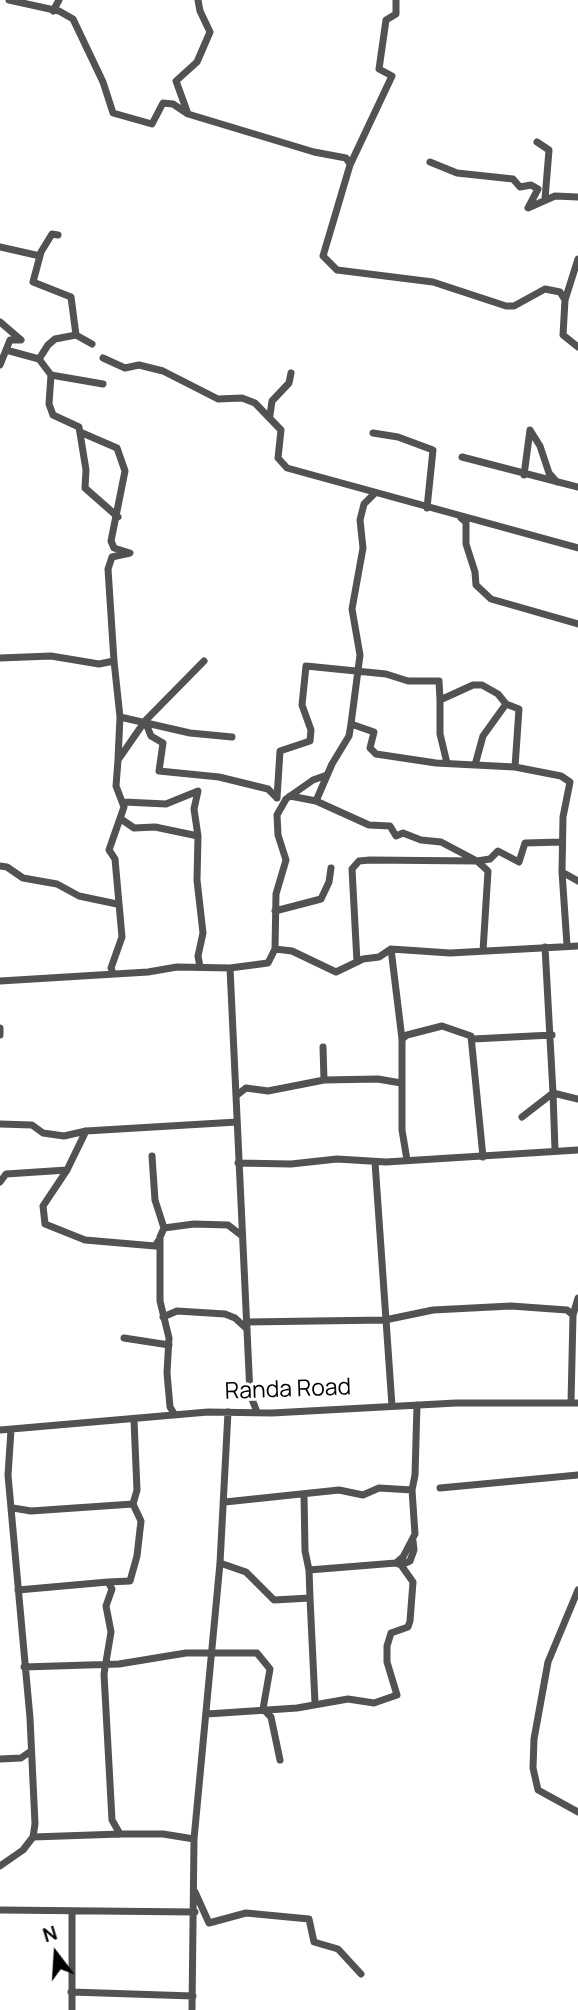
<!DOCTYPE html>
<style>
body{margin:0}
#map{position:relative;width:578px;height:2010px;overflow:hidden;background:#fff;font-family:Manrope,sans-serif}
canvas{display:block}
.north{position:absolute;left:21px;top:1919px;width:70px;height:70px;-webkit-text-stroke:5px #fff;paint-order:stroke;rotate:343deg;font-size:19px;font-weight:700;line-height:28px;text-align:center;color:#000}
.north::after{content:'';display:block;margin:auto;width:24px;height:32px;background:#000;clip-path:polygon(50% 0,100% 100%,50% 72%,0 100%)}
</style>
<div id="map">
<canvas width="578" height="2010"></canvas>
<div class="north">N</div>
</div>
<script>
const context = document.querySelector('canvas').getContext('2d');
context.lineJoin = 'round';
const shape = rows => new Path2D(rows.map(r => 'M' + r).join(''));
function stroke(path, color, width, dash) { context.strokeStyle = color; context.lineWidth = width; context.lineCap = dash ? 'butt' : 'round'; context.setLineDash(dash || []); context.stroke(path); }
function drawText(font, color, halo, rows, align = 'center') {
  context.font = font + ' Manrope,sans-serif'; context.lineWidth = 6; context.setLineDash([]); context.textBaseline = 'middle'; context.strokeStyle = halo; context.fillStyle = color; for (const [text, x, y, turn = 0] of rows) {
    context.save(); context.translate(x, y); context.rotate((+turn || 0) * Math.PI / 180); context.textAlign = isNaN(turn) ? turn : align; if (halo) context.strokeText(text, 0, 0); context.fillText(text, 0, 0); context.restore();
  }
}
stroke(shape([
 [9,0,59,11,73,19,103,82,113,113,152,124,163,103,173,104,188,114,314,152,346,158,350,164],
 [396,0,396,14,386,20,379,69,392,76,350,165,323,256,337,270,433,282,506,306,514,306,545,289,560,292,565,300],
 [53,11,59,0],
 [188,114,176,81,197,62,210,32,200,11,198,0],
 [537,142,549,150,545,199],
 [430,162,457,173,513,179,520,187,531,185,538,189,528,208,555,196,578,197],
 [58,235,52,234,41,252,33,282,71,297,76,335],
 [0,247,40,256],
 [578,259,565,300,563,335,578,347],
 [0,322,21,340,10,340,0,365],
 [6,350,39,359,51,375,103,384],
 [103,358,125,368,139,365,163,371,218,399,242,398,255,403,281,430,278,458,287,468,578,548],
 [39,359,48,345,55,339,76,335,92,344],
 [51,375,49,404,53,415,79,427,86,470,85,488,118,517],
 [270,415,272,401,289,383,291,373],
 [80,432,117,448,125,471,111,541,114,548,130,553,112,557,108,569,114,661],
 [373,433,398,437,433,450,427,508],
 [462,457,578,487],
 [524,475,530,430,540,446,549,473,557,482],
 [461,518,466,522,466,544,475,572,476,585,491,599,578,624],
 [0,658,51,656,99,664,114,661,120,717,118,759],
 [440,698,440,734,447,763],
 [506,704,519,709,515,767],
 [120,717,190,733,232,737],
 [145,721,151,736,163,743,159,771,219,777,268,789,276,797],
 [351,724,374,732,370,748,376,754,436,763,475,765],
 [290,796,316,801,369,825,390,826,396,836,403,833,421,840,441,842,477,861,490,859,498,851,519,862,525,843,562,842],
 [277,798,280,751,310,741,311,730,302,705,306,666,386,674,408,681,439,681,440,700,473,685,482,685,498,694,506,704,483,736,475,765,515,767,561,776,570,782,563,817,562,872,578,881],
 [316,801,332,764,349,736,351,724,360,655,352,609,363,548,360,520,364,504,374,494],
 [124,802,166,804,198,791,194,809,198,836],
 [121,819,134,828,155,827,198,836,197,880,203,933,198,956,200,967],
 [0,866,7,867,23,878,57,884,79,896,117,904],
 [562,872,567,945],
 [275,911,321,899,329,882,331,868],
 [275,949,292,951,336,972,363,959,379,957,391,949,450,953,578,946],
 [391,949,402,1039,402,1130,407,1160],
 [357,962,352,869,359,861,370,860,477,861,488,871,483,951],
 [230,968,250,1394,257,1412],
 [113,973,111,968,122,937,115,859,109,850,124,807,116,786,118,760,145,721,204,661],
 [0,981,148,972,177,967,230,968,268,963,275,949,276,894,286,860,278,835,277,815,286,799,313,780,327,775],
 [0,1028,0,1035],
 [402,1039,407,1035,442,1026,471,1036,483,1157],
 [473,1039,552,1035],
 [324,1080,378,1079,401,1083],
 [237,1095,246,1088,268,1091,324,1080,323,1047],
 [522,1117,553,1093,545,947],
 [0,1124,32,1125,43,1133,64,1136,86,1131,237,1122],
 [86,1131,67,1170,43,1206,45,1224,85,1240,155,1246,159,1240],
 [555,1150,553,1093,578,1099],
 [152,1156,155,1200,164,1228],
 [375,1162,392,1406],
 [238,1163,291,1164,337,1159,386,1162,578,1150],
 [0,1182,6,1174,67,1170],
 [163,1317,177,1311,225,1314,235,1318,247,1329],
 [247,1322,385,1320,433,1310,511,1306,567,1310,573,1315],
 [124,1338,169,1345],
 [571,1403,573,1315,578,1298],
 [175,1415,170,1407,167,1373,169,1338,160,1301,160,1237,164,1228,194,1224,228,1225,241,1235],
 [0,1430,208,1412,272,1413,456,1403,578,1403],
 [440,1488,578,1475],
 [304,1494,305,1551,309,1570],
 [225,1502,339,1490,363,1495,379,1488,412,1490],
 [13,1508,31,1511,133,1504,137,1490,134,1420],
 [220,1563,246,1572,274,1600,310,1598,309,1570,396,1563],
 [401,1565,410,1561,414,1550,413,1541],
 [18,1590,108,1582],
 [578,1590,548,1662,534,1739,533,1768,538,1790,578,1812],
 [310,1598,315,1703],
 [24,1667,119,1664,186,1653,257,1653,270,1669,263,1709,271,1717,280,1760],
 [207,1714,297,1708,348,1699,374,1703,397,1695,387,1662,387,1646,391,1633,408,1627,410,1621,413,1582,401,1565,396,1563,403,1557,415,1534,412,1490,415,1475,417,1405],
 [0,1759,21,1758,31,1751],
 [120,1834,112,1820,104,1674,111,1632,106,1606,112,1589,108,1582,130,1581,137,1556,141,1521,133,1504],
 [33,1837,120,1834,163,1834,194,1839],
 [0,1866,23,1850,33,1837,35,1824,30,1718,8,1475,11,1430],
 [195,1892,209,1923,246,1913,309,1919,314,1942,338,1949,361,1974],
 [0,1910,195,1912],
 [72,1912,72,2010],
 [71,1992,193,1996],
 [192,2010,194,1839,220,1563,228,1412]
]), '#525252', 7);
drawText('23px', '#000', '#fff', [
 ["Randa Road",288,1390,-2]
]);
</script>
